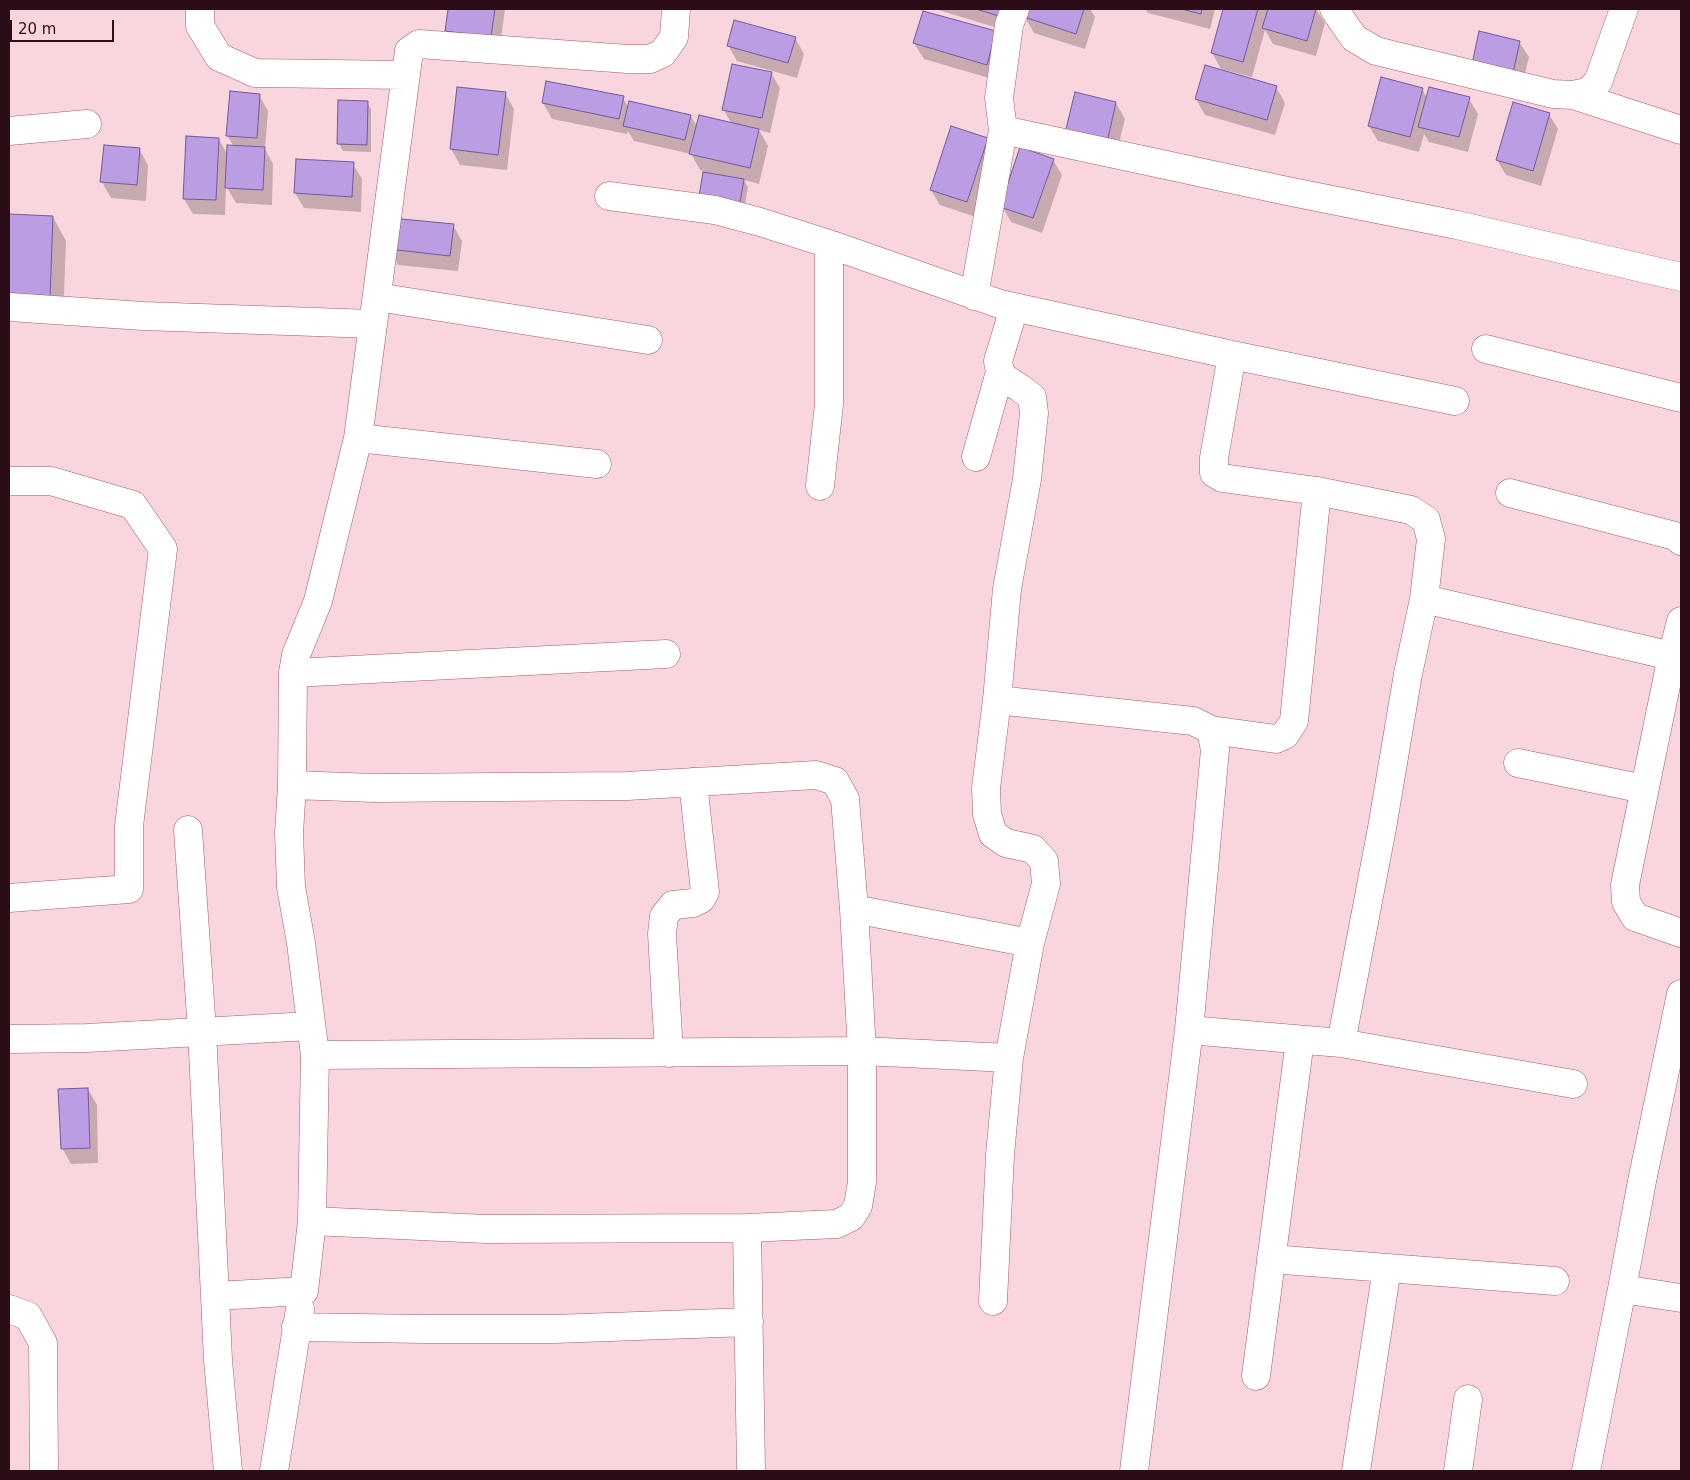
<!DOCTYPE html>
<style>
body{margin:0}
#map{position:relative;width:1690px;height:1480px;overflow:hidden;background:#f9d5dd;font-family:"DejaVu Sans",sans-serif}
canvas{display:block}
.frame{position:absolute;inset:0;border:10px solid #2c0d17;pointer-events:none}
.scale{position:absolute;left:10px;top:20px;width:104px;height:22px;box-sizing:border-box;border:2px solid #2c0d17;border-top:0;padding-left:6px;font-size:15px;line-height:18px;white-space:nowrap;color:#2c0d17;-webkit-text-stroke:4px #f9d5dd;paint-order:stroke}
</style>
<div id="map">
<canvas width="1690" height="1480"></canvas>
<div class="frame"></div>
<div class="scale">20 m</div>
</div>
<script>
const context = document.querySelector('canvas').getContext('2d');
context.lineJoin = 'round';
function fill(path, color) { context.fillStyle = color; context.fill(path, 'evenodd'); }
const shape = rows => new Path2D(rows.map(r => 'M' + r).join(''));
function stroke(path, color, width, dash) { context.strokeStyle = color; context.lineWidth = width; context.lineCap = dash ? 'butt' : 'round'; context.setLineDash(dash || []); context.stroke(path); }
fill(shape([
 [449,9,505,9,499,53,455,46,446,31],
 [935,9,1018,9,1011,32],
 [1028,9,1090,9,1095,17,1085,49,1034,33,1025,17],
 [1145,9,1215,9,1210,29,1148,13],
 [1225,9,1267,9,1268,11,1269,9,1316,9,1325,23,1316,56,1273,44,1265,30,1252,77,1221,69,1212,53],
 [996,32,996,80,924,59,914,43],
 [795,38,804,54,797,78,737,61,728,45],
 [1519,42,1529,57,1520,94,1481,85],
 [771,73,780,88,770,133,759,130,768,146,759,184,744,180,748,187,744,210,700,196,704,171,700,170,691,154,634,141,628,131,627,134,552,119,543,103,623,98,629,108,691,116,697,127,732,124,723,109],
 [1276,87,1285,103,1275,135,1205,115,1196,99],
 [1422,89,1427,98,1469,99,1478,114,1468,152,1429,142,1424,134,1419,152,1378,141,1369,126],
 [505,93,514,109,507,170,460,165,451,149],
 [259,95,268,111,265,149,273,164,272,205,236,203,226,186,225,215,193,214,184,199,219,139,228,156,234,147,227,135],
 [367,102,371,109,371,152,343,151,339,144],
 [1116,103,1125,119,1114,163,1075,153],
 [1549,114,1558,129,1541,186,1506,175,1497,160],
 [988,139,976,217,940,205,931,190],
 [139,149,148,165,146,201,111,198,102,182],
 [1053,160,1062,175,1042,233,1011,222,1002,206],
 [353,164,362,179,361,212,304,208,295,193],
 [9,215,53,217,66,241,63,320,9,318],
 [453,225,462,241,458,271,398,265,389,249],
 [88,1089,97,1105,98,1163,71,1164,62,1148]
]), '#0003');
const building = shape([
 [448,9,495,9,491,37,445,31,448,9],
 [976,9,1004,9,1002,17,976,9],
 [1026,9,1084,9,1076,34,1024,17,1026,9],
 [1181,9,1202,9,1201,14,1181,9],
 [1223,9,1258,9,1243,62,1211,53,1223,9],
 [1268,9,1316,9,1307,41,1262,28,1268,9],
 [923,11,996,31,987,65,913,43,923,11],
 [734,20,796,37,788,63,727,46,734,20],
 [1479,31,1520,41,1512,78,1471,69,1479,31],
 [732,64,772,72,762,118,722,110,732,64],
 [1205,65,1277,86,1267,120,1195,99,1205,65],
 [1381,77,1423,88,1410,137,1368,126,1381,77],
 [546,81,624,96,619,119,542,103,546,81],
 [457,87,506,92,498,155,450,149,457,87],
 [1429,87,1470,97,1459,137,1418,127,1429,87],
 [230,91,260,94,257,138,226,136,230,91],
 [1075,92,1116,102,1106,148,1064,137,1075,92],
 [338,100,368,101,367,145,337,144,338,100],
 [629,101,691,115,685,140,623,126,629,101],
 [1513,102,1550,113,1533,171,1496,160,1513,102],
 [699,115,759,129,750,168,689,154,699,115],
 [951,126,988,138,967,202,930,190,951,126],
 [186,136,219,138,216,200,183,199,186,136],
 [104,145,140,148,137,185,100,182,104,145],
 [227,145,265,147,263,190,225,188,227,145],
 [1020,147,1054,159,1033,218,1000,207,1020,147],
 [296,159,354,162,352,197,294,193,296,159],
 [703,172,744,179,740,203,699,196,703,172],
 [9,214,53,216,50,297,9,295,9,214],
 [391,218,454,224,450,256,388,249,391,218],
 [88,1088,90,1148,61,1149,58,1089,88,1088]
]);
fill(building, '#ba9de3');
stroke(building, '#74589a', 1);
const street = shape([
 [200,9,200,26,219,57,255,73,406,75],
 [1334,9,1354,38,1376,51,1553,94,1573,95,1587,92,1598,82,1624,9],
 [1573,95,1681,130],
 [1003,130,1287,191,1457,225,1681,277],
 [9,131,87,124],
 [609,196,715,210,760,222,829,244,1000,304,1232,355,1214,458,1214,473,1222,478,1317,491,1411,510,1426,520,1431,539,1424,599,1408,674,1382,828,1341,1043,1189,1030,1215,750,1211,730,1193,721,997,700,986,788,987,814,993,834,1006,843,1033,849,1044,861,1046,884,1030,943,1009,1058,1000,1155,993,1301],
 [974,296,1003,130,999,98,1009,25,1015,9],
 [377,297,648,340],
 [9,307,143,316,373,324],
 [1486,349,1681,398],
 [1232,355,1455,401],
 [358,438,597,464],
 [976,457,1000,372],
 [9,481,51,481,133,505,163,549,129,826,129,889,9,898],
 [820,486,829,404,829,244],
 [1510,493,1675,536,1681,541],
 [1424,599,1672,656,1681,621],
 [1672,656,1625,885,1626,902,1635,917,1681,933],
 [293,673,666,654],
 [997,700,1007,589,1027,479,1034,413,1032,397,1020,388,1006,379,1000,372,998,361,1014,308],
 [1211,730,1276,739,1285,735,1294,721,1317,491],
 [1518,763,1644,789],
 [292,785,375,788,627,786,816,775,835,781,845,799,854,909,862,1051,315,1055],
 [188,830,202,1031,215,1296],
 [854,909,1030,943],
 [9,1039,87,1038,311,1026],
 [1341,1043,1573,1084],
 [669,1053,662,934,664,916,673,905,693,903,701,899,705,892,693,782],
 [312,1221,486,1229,747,1228,837,1224,851,1217,858,1206,862,1182,862,1051,1009,1058],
 [747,1228,751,1471],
 [1271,1259,1555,1281],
 [1622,1289,1681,1298],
 [9,1309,28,1316,43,1343,44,1471],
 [296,1327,424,1329,554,1329,749,1322],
 [1256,1376,1300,1040],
 [228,1471,218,1360,215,1296,304,1291,312,1221,315,1055,301,943,291,887,289,833,292,785,293,673,296,655,318,601,358,438,409,51,419,44,628,59,650,59,663,53,674,37,676,9],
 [274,1471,300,1309],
 [1134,1471,1189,1030],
 [1356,1471,1387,1268],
 [1458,1471,1468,1399],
 [1586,1471,1622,1289,1642,1181,1681,994]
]);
stroke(street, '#a7596f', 29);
stroke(street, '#fff', 28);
</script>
